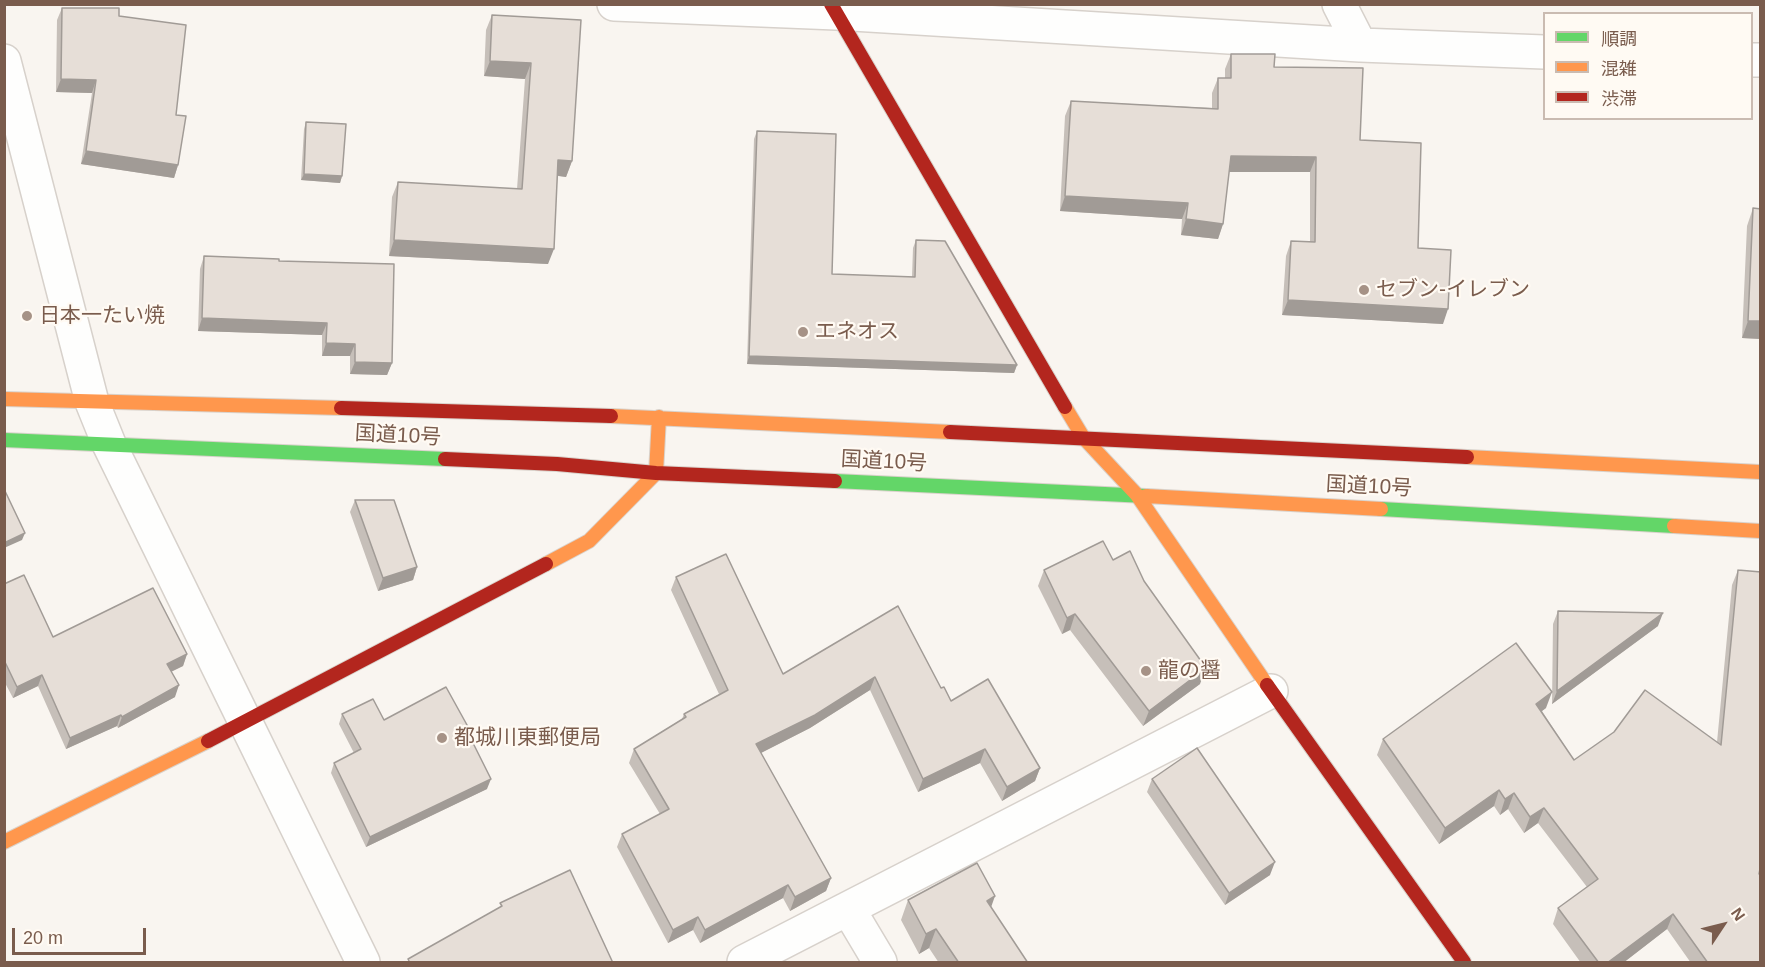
<!DOCTYPE html>
<meta charset="utf-8">
<style>
body{margin:0}
#map{position:relative;width:1765px;height:967px;overflow:hidden;background:#f9f5f0;font-family:Arial,"Noto Sans JP",sans-serif}
canvas{display:block}
.frame{position:absolute;inset:0;border:6px solid #7a5c4d;pointer-events:none}
.legend{position:absolute;left:1543px;top:12px;width:210px;height:108px;box-sizing:border-box;background:#fffaf3;border:2px solid #cabbb1;margin:0;padding:8px 10px;list-style:none;font-size:18px;color:#7a5c4d}
.legend li{display:flex;align-items:center;gap:12px;height:30px}
.legend b{width:30px;border:2px solid #cabbb1}
.north{position:absolute;left:1693px;top:895px;width:60px;height:60px;-webkit-text-stroke:4px #fffaf3;paint-order:stroke;rotate:55deg;font-size:16px;font-weight:700;line-height:24px;text-align:center;color:#7a5c4d}
.north::after{content:'';display:block;margin:auto;width:21px;height:27px;background:#7a5c4d;clip-path:polygon(50% 0,100% 100%,50% 72%,0 100%)}
.scale{position:absolute;left:12px;top:928px;width:134px;height:27px;box-sizing:border-box;border:3px solid #7a5c4d;border-top:0;padding-left:8px;font-size:18px;line-height:21px;white-space:nowrap;color:#7a5c4d;-webkit-text-stroke:4px #fffaf3;paint-order:stroke}
</style>
<div id="map">
<canvas width="1765" height="967"></canvas>
<div class="frame"></div>
<ul class="legend">
<li><b style="height:8px;background:#63d668"></b>順調</li>
<li><b style="height:8px;background:#ff974d"></b>混雑</li>
<li><b style="height:8px;background:#b3261e"></b>渋滞</li>
</ul>
<div class="north">N</div>
<div class="scale">20 m</div>
</div>
<script>
const context = document.querySelector('canvas').getContext('2d');
context.lineJoin = 'round';
const shape = rows => new Path2D(rows.map(r => 'M' + r).join(''));
function stroke(path, color, width, dash) { context.strokeStyle = color; context.lineWidth = width; context.lineCap = dash ? 'butt' : 'round'; context.setLineDash(dash || []); context.stroke(path); }
function fill(path, color) { context.fillStyle = color; context.fill(path, 'evenodd'); }
function drawText(font, color, halo, rows, align = 'center') {
  context.font = font + ' Arial,"Noto Sans JP",sans-serif'; context.lineWidth = 4.5; context.setLineDash([]); context.textBaseline = 'middle'; context.strokeStyle = halo; context.fillStyle = color; for (const [text, x, y, turn = 0] of rows) {
    context.save(); context.translate(x, y); context.rotate((+turn || 0) * Math.PI / 180); context.textAlign = isNaN(turn) ? turn : align; if (halo) context.strokeText(text, 0, 0); context.fillText(text, 0, 0); context.restore();
  }
}
const street = shape([
 [614,4,836,13,1360,45,1544,52],
 [1339,4,1360,45],
 [1752,60,1760,60],
 [4,61,92,402,109,444,363,962],
 [849,910,880,962],
 [744,962,1271,691]
]);
const fast = shape([
 [4,440,445,459],
 [835,481,1146,496],
 [1381,509,1674,526]
]);
const slow = shape([
 [4,399,341,408],
 [1065,407,1083,437,1137,495,1267,685],
 [611,416,950,432],
 [1467,457,1760,472],
 [1146,496,1381,509],
 [1674,526,1760,531],
 [546,564,589,541,656,473,659,417],
 [4,842,208,741]
]);
const jam = shape([
 [831,4,1065,407],
 [341,408,611,416],
 [950,432,1467,457],
 [445,459,557,464,656,473,835,481],
 [1267,685,1464,962],
 [208,741,546,564]
]);
stroke(street, '#d7d1cb', 36);
stroke(fast, '#d9d2cb', 16);
stroke(slow, '#d9d2cb', 16);
stroke(jam, '#d9d2cb', 16);
stroke(street, '#fefefd', 33);
stroke(fast, '#63d668', 14);
stroke(slow, '#ff974d', 14);
stroke(jam, '#b3261e', 14);
fill(shape([
 [62,8,119,16,176,115,178,165,174,178,81,164,92,93,56,92,57,20],
 [492,15,581,20,572,161,566,177,558,176,548,264,389,256,392,197,398,182,517,189,525,79,484,76,486,30],
 [1231,54,1274,67,1360,140,1418,248,1443,324,1282,315,1286,256,1291,241,1310,242,1310,172,1229,172,1223,224,1218,239,1181,235,1182,219,1060,211,1065,116,1071,101,1212,108,1212,93,1218,78,1225,78,1225,69],
 [306,122,342,176,340,183,301,180,304,129],
 [757,131,832,274,912,277,913,248,916,240,1017,365,1014,373,747,364,754,139],
 [1753,208,1761,339,1742,338,1747,226],
 [204,256,279,261,392,363,387,375,350,374,350,356,322,356,322,335,198,331,200,269],
 [355,500,417,567,413,580,378,591,350,512],
 [1113,560,1144,581,1200,684,1143,726,1070,630,1062,634,1038,586,1044,570],
 [1738,570,1759,874,1761,963,1691,963,1667,929,1623,963,1581,963,1553,924,1558,908,1587,887,1538,823,1524,833,1508,809,1500,815,1494,806,1439,844,1377,755,1383,739,1546,708,1542,711,1574,760,1717,742,1732,585],
 [676,577,783,674,898,606,941,688,951,701,1040,768,1035,781,1002,801,980,763,918,792,870,690,810,728,761,753,831,878,826,891,790,911,783,898,700,943,693,930,668,943,617,847,622,834,660,814,629,763,634,749,682,719,684,714,719,694,671,590],
 [4,584,53,637,187,654,183,666,171,672,175,697,118,728,117,726,66,749,38,686,13,698,4,681],
 [1558,611,1658,626,1552,704,1553,624],
 [342,714,472,734,470,737,487,789,366,847,331,773,334,763,354,753,339,724],
 [1152,779,1270,875,1225,905,1147,792],
 [908,900,991,908,1028,963,939,963,929,948,919,954,901,920]
]), '#c6bfb9');
fill(shape([
 [490,61,531,63,525,79,484,76],
 [61,79,96,80,92,93,56,92],
 [86,151,178,165,174,178,81,164],
 [1231,156,1316,157,1310,172,1225,172],
 [558,160,572,161,566,177,553,175],
 [304,174,342,176,340,183,301,180],
 [1065,196,1188,203,1182,219,1060,211],
 [1186,219,1223,224,1218,239,1181,235],
 [394,240,554,249,548,264,389,256],
 [1288,300,1448,309,1443,324,1282,315],
 [202,318,327,323,322,335,198,331],
 [1748,321,1761,321,1761,339,1742,338],
 [326,343,355,344,350,356,322,356],
 [749,356,1017,365,1014,373,747,364],
 [355,362,392,363,387,375,350,374],
 [25,533,22,540,4,548,4,543],
 [417,567,413,580,378,591,383,578],
 [1663,613,1658,626,1552,704,1557,691],
 [1075,614,1070,630,1062,634,1067,618],
 [187,654,183,666,162,676,167,664],
 [1206,668,1200,684,1143,726,1149,711],
 [42,675,38,686,13,698,17,687],
 [875,677,870,690,810,728,751,758,756,744],
 [179,685,175,697,118,728,122,717],
 [1552,692,1546,708,1531,719,1536,704],
 [121,715,117,726,66,749,70,738],
 [985,749,980,763,918,792,923,779],
 [1040,768,1035,781,1002,801,1007,787],
 [491,779,487,789,366,847,370,837],
 [1499,790,1494,806,1439,844,1445,828],
 [1514,793,1508,809,1500,815,1505,799],
 [1544,808,1538,823,1524,833,1530,817],
 [1275,862,1270,875,1225,905,1229,893],
 [831,878,826,891,790,911,795,897],
 [788,885,783,898,700,943,705,930],
 [995,896,988,916,987,901],
 [1673,914,1667,929,1623,963,1607,963],
 [698,917,693,930,668,943,673,930],
 [936,929,929,948,919,954,926,934]
]), '#a19b96');
const building = shape([
 [62,8,119,8,119,16,186,25,176,115,186,116,178,165,86,151,96,80,61,79,62,8],
 [492,15,581,20,572,161,558,160,554,249,394,240,398,182,522,189,531,63,490,61,492,15],
 [1231,54,1275,54,1274,67,1363,68,1360,140,1421,143,1418,248,1451,250,1448,309,1288,300,1291,241,1315,242,1316,157,1231,156,1223,224,1186,219,1188,203,1065,196,1071,101,1218,109,1218,78,1231,78,1231,54],
 [306,122,346,124,342,176,304,174,306,122],
 [757,131,836,134,832,274,915,277,916,240,945,241,1017,365,749,356,757,131],
 [1753,208,1761,209,1761,321,1748,321,1753,208],
 [204,256,279,259,279,261,394,264,392,363,355,362,355,344,326,343,327,323,202,318,204,256],
 [5,491,25,533,4,543,4,492,5,491],
 [355,500,394,500,417,567,383,578,355,500],
 [1103,541,1113,560,1130,551,1144,581,1206,668,1149,711,1075,614,1067,618,1044,570,1103,541],
 [726,554,783,674,898,606,941,688,944,687,951,701,988,679,1040,768,1007,787,985,749,923,779,875,677,815,715,756,744,831,878,795,897,788,885,705,930,698,917,673,930,622,834,669,809,634,749,686,717,684,714,728,690,676,577,726,554],
 [1738,570,1761,572,1761,864,1759,874,1761,873,1761,963,1708,963,1673,914,1607,963,1599,963,1558,908,1598,879,1544,808,1530,817,1514,793,1505,799,1499,790,1445,828,1383,739,1516,643,1552,692,1536,704,1574,760,1614,732,1645,690,1721,745,1738,570],
 [24,575,53,637,153,588,187,654,167,664,179,685,122,717,121,715,70,738,42,675,17,687,4,660,4,584,24,575],
 [1558,611,1663,613,1557,691,1558,611],
 [446,687,472,734,469,735,491,779,370,837,334,763,361,749,342,714,373,699,384,720,446,687],
 [1197,748,1275,862,1229,893,1152,779,1197,748],
 [977,863,995,896,987,901,1028,963,959,963,936,929,926,934,908,900,977,863],
 [570,870,613,963,410,963,408,959,502,906,500,903,570,870]
]);
fill(building, '#e6ded7');
stroke(building, '#a19b96', 1.5);
for (const [x, y, r, color] of [
 [1364,290,6,"#a69286"],
 [27,316,6,"#a69286"],
 [803,332,6,"#a69286"],
 [1146,671,6,"#a69286"],
 [442,738,6,"#a69286"]
]) { const dot = new Path2D(); dot.arc(x, y, r, 0, 2 * Math.PI); context.fillStyle = color; context.fill(dot); stroke(dot, '#fffaf3', 2); }
drawText('21px', '#7a5c4d', '#fffaf3', [
 ["セブン-イレブン",1376,290],
 ["日本一たい焼",39,316],
 ["エネオス",815,332],
 ["龍の醤",1158,671],
 ["都城川東郵便局",454,738]
], 'left');
drawText('21px', '#7a5c4d', '#fffaf3', [
 ["国道10号",398,436,3],
 ["国道10号",884,462,3],
 ["国道10号",1369,487,3]
]);
</script>
